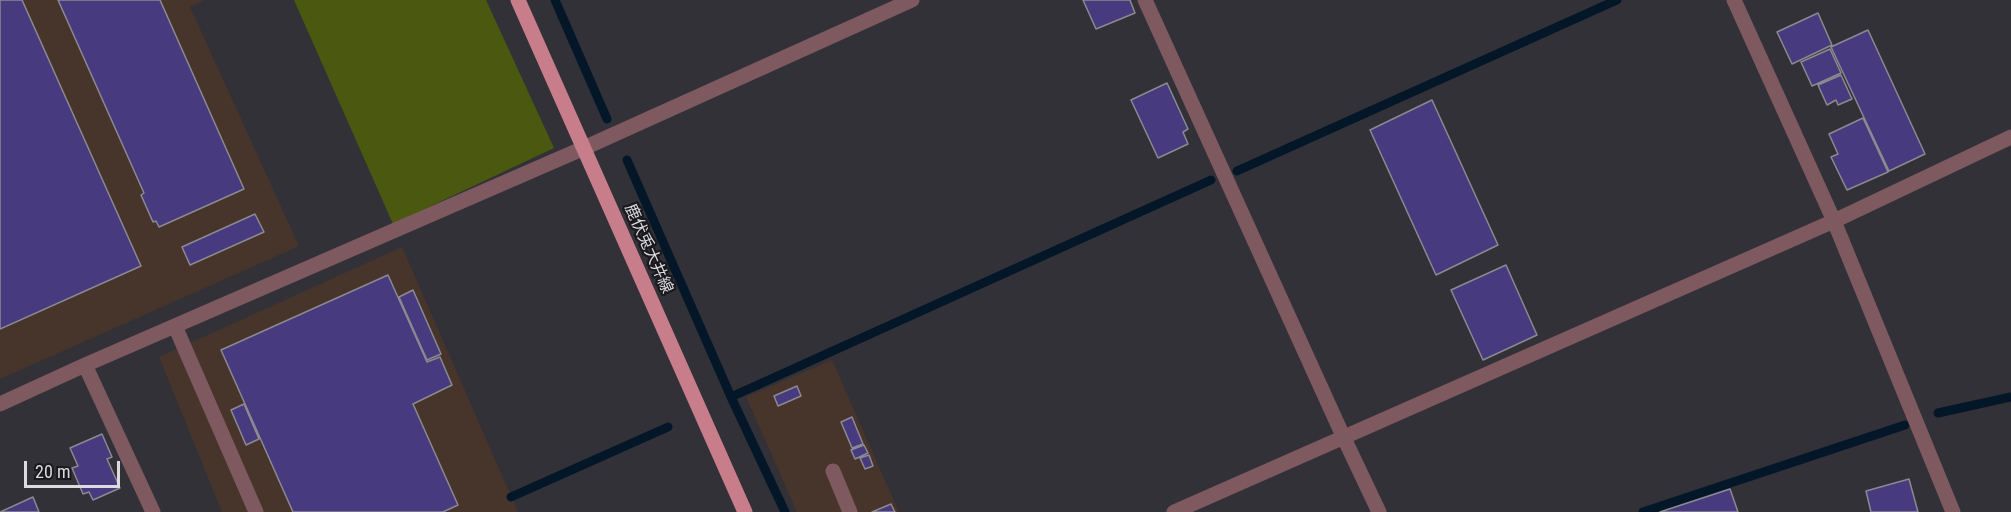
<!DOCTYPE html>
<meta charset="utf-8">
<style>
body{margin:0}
#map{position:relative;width:2011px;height:512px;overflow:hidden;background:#323137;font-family:"Roboto Condensed",sans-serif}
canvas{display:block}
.scale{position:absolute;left:24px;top:461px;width:96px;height:27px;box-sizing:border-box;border:3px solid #dcdce0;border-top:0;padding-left:8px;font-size:18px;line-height:21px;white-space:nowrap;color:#dcdce0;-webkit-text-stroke:4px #1a191c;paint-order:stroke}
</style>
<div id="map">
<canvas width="2011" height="512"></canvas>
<div class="scale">20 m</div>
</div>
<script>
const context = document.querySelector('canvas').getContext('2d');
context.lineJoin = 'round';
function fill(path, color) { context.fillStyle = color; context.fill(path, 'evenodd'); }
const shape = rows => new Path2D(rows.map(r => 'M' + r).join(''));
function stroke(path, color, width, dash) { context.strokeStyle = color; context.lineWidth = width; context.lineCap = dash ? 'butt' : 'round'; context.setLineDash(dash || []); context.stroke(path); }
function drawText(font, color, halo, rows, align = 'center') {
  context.font = font + ' "Roboto Condensed","Noto Sans JP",sans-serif'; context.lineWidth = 4.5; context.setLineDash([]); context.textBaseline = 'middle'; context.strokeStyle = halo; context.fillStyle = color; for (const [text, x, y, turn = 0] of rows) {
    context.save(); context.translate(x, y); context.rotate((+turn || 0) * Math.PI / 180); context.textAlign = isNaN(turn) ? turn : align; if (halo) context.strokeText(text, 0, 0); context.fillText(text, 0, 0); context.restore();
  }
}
fill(shape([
 [0,0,204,0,190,7,299,246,0,379],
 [402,247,518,512,222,512,159,357],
 [832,360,899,512,797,512,746,397]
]), '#47352c');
fill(shape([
 [294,0,486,0,554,148,393,224]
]), '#4b5810');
stroke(shape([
 [555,0,607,119],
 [627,160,731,397,785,512],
 [1237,171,1617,0],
 [731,397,1211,180],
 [1938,413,2011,397],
 [511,497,668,427],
 [1643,512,1905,425]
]), '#041729', 9);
const building = shape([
 [0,0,22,0,141,266,0,329,0,0],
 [58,0,160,0,244,189,159,227,156,221,153,222,141,195,144,193,58,0],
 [1083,0,1130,0,1135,13,1096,29,1083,0],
 [1818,13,1832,45,1792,64,1777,32,1818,13],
 [1868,30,1925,154,1889,171,1831,47,1868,30],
 [1830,49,1841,73,1812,86,1801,62,1830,49],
 [1841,75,1852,99,1838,105,1836,100,1827,105,1818,85,1841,75],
 [1167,83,1188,129,1183,132,1188,144,1158,158,1131,100,1167,83],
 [1432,100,1498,245,1436,275,1370,130,1432,100],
 [1863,118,1888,172,1847,190,1831,157,1838,154,1829,134,1863,118],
 [255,214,264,232,190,265,182,247,255,214],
 [1506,265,1537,335,1483,360,1451,290,1506,265],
 [388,275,427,362,440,357,452,385,413,404,458,505,443,512,293,512,221,350,388,275],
 [413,290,441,354,427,360,399,297,413,290],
 [797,386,801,396,778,406,774,396,797,386],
 [244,404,259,439,246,445,231,410,244,404],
 [852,417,863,444,852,448,841,422,852,417],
 [102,434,112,457,107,459,120,488,93,500,89,492,83,494,72,468,78,466,70,448,102,434],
 [864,445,868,453,855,459,851,450,864,445],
 [869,455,873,466,865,469,860,458,869,455],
 [1909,479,1918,512,1871,512,1866,491,1909,479],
 [1730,489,1738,512,1660,512,1730,489],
 [33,497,39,512,0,512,33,497],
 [891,504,895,512,872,512,891,504]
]);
fill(building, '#473a7e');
stroke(building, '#8b8a91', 1.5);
stroke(shape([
 [1145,0,1343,436,1379,512],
 [1734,0,1834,221,1953,512],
 [175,326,256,512],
 [85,365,153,512],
 [0,404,85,365,584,148,912,0],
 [833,471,850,512],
 [1174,512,1834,221,2011,137]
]), '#7e595f', 15);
stroke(shape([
 [518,0,745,512]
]), '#c87d8b', 15);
drawText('16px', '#dcdce0', '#1a191c', [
 ["鹿伏兎大井線",648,249,66]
]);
</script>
